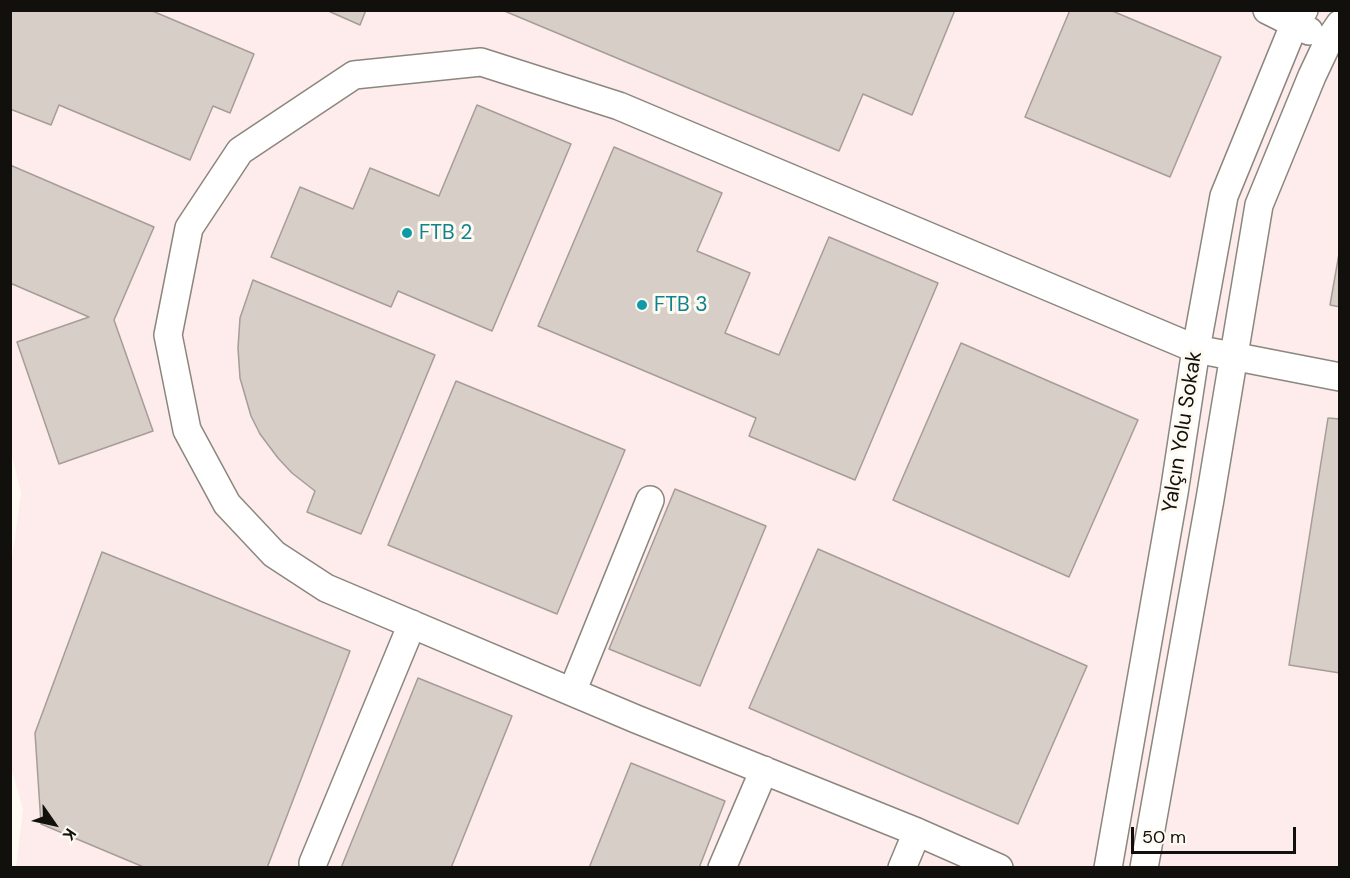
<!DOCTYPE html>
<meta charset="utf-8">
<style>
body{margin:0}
#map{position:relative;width:1350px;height:878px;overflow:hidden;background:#fefaf2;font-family:"DM Sans",sans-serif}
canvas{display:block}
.frame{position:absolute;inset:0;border:12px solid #11100d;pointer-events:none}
.north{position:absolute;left:24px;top:794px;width:60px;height:60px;-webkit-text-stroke:4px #fefaf2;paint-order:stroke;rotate:124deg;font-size:16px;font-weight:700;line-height:24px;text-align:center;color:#11100d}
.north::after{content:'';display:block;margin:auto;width:21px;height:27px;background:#11100d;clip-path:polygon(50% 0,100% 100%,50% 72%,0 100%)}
.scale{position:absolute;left:1131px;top:827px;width:165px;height:27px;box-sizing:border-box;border:3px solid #11100d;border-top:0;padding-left:8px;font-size:18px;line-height:21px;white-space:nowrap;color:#11100d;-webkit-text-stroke:4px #fefaf2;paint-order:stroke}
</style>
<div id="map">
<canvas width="1350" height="878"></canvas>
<div class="frame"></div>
<div class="north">K</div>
<div class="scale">50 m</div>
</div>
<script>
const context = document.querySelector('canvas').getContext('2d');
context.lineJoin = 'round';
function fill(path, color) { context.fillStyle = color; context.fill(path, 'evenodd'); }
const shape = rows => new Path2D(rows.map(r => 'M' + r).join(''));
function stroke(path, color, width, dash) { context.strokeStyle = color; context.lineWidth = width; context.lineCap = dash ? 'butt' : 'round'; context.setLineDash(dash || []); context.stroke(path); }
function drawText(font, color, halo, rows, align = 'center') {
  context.font = font + ' "DM Sans",sans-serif'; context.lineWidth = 6; context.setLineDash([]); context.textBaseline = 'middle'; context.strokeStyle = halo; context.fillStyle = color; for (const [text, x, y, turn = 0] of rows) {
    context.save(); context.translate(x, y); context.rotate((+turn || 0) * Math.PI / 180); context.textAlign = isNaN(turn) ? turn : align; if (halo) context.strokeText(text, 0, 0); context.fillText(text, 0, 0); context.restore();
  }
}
fill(shape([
 [10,11,1339,11,1339,867,16,867,23,809,11,767,10,573,21,493,10,447]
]), '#fdeceb');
const building = shape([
 [10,10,150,10,254,54,230,113,213,106,190,160,59,105,51,125,10,109,10,10],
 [326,10,366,10,360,25,326,10],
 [502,10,955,10,912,115,863,94,839,151,502,10],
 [1070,10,1110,10,1221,57,1170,177,1025,117,1070,10],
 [477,105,571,144,492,331,398,291,391,307,271,257,300,187,353,209,370,168,439,196,477,105],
 [614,147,722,193,697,251,750,273,725,333,779,355,829,237,938,283,855,480,749,436,756,418,538,326,614,147],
 [10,165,154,227,114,320,153,431,59,464,17,342,89,317,10,283,10,165],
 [1340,248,1340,307,1330,305,1340,248],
 [253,280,435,355,361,534,307,512,315,491,292,473,278,458,260,434,251,416,240,378,238,348,240,318,253,280],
 [961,343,1138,420,1069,577,893,500,961,343],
 [456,381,625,450,557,614,388,545,456,381],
 [1328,418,1340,419,1340,673,1289,665,1328,418],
 [675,489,766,526,700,686,609,649,675,489],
 [818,549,1087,666,1018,824,749,708,818,549],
 [102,552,350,651,267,868,146,868,41,824,35,733,102,552],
 [418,678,512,716,451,868,341,868,418,678],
 [631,763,725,801,699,868,589,868,631,763]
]);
fill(building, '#d7cec7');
stroke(building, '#a69d96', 1.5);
const minor = shape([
 [1267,10,1309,31],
 [572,692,650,500],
 [313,863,412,624],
 [722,868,764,770],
 [902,868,917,832],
 [999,868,917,832,636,719,326,588,274,554,227,504,187,430,168,335,189,228,240,151,354,75,481,62,619,106,1196,349,1340,377],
 [1108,868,1174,493,1196,349,1224,196,1294,25,1304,10],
 [1144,868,1210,499,1259,205,1312,76,1329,40,1340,24]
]);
stroke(minor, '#8b877e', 30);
stroke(minor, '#fff', 27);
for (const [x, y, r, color] of [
 [407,233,6,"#0f9aa8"],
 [642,305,6,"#0f9aa8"]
]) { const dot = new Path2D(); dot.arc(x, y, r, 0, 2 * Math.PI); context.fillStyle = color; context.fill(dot); stroke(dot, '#fefaf2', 2); }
drawText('21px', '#0d838f', '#fefaf2', [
 ["FTB 2",419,233],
 ["FTB 3",654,305]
], 'left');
drawText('21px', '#11100d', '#fefaf2', [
 ["Yalçın Yolu Sokak",1183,432,-81]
]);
</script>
